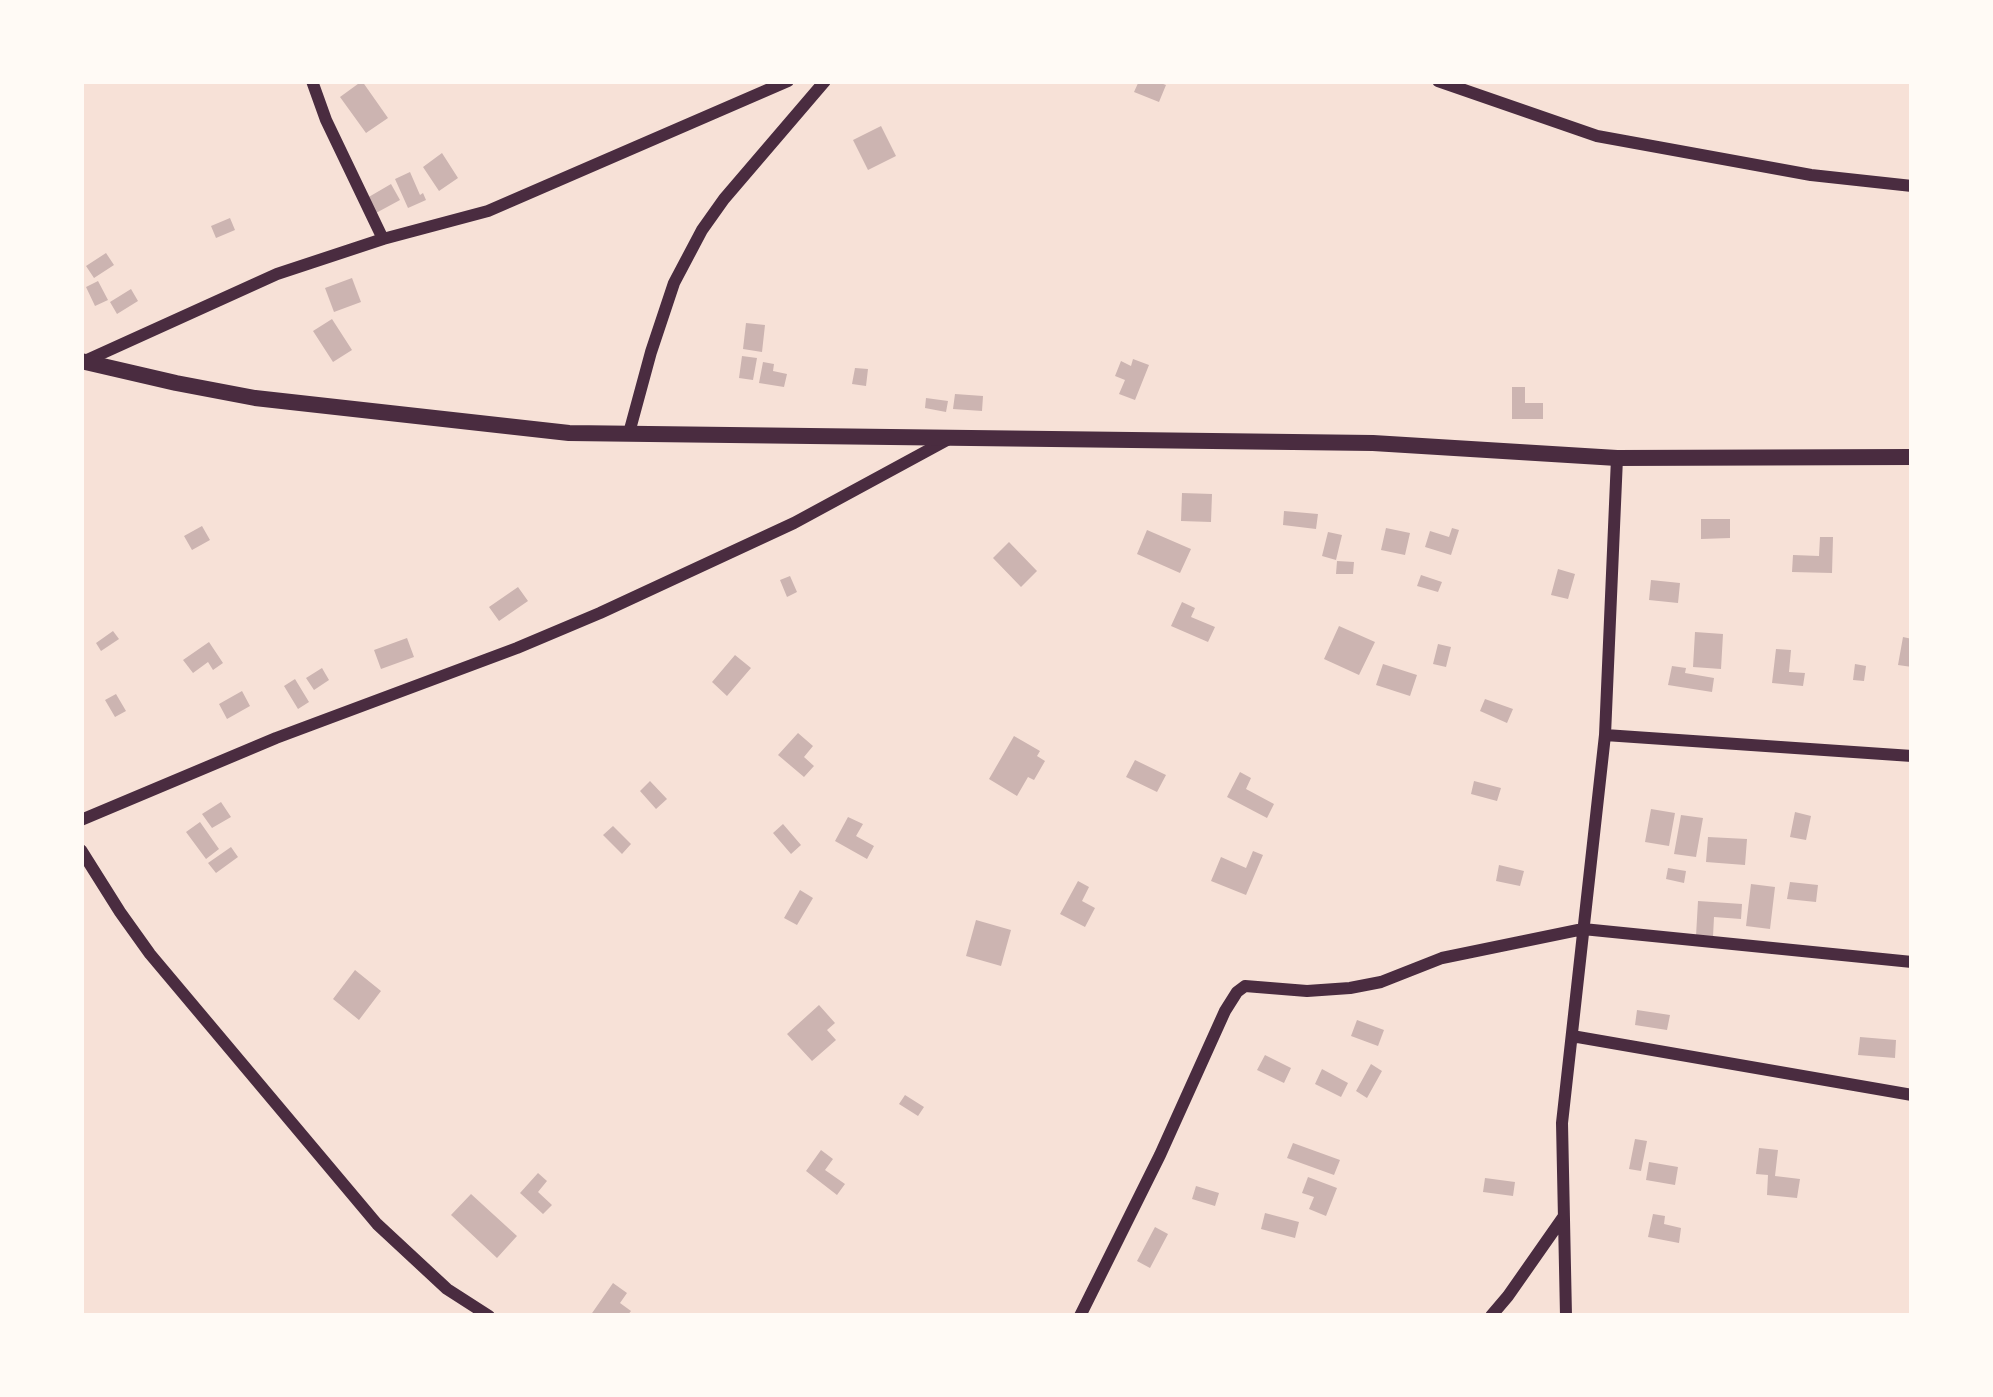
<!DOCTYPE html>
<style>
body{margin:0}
#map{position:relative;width:1993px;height:1397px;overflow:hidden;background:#f7e1d7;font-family:Figtree,sans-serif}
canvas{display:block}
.frame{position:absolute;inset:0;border:84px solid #fffaf5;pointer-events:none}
</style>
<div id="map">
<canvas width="1993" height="1397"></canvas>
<div class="frame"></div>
</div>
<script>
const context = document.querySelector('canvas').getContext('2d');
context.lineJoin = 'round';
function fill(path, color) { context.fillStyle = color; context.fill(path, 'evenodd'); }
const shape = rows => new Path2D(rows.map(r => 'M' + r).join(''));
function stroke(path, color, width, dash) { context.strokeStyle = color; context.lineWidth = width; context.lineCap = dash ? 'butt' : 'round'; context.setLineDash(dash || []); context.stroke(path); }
fill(shape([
 [362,81,388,118,366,133,340,97],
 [1139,81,1155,81,1166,85,1159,102,1134,92],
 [881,126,896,156,868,170,853,140],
 [442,153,458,178,439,191,423,167],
 [410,172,420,195,423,193,426,200,408,208,395,179],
 [391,184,400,200,376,213,367,198],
 [230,218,235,230,216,238,211,226],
 [106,253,114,265,94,278,86,266],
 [352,278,361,302,334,312,325,288],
 [98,281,108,300,95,306,86,287],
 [131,289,138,301,117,314,110,302],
 [332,319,352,350,333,362,313,331],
 [746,323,765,325,762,352,743,349],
 [742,356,757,358,753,380,739,378],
 [1133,359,1149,365,1135,400,1119,394,1125,380,1115,376,1121,361,1131,366],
 [763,362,774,364,773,371,787,374,784,387,759,383],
 [855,368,868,369,866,386,852,384],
 [1512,387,1525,387,1525,403,1543,403,1543,419,1512,419],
 [955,394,983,396,982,411,953,409],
 [926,398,948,401,946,412,925,408],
 [1182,493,1212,494,1211,522,1181,521],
 [1284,511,1318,514,1316,529,1283,525],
 [1701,519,1730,519,1730,538,1701,539],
 [202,526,210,540,192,550,184,536],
 [1386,528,1410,533,1405,555,1381,550],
 [1452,528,1459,530,1451,555,1425,547,1430,531,1449,537],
 [1147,530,1191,549,1180,573,1137,554],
 [1328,532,1342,535,1336,560,1322,556],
 [1820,537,1833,537,1832,573,1792,572,1793,555,1819,556],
 [1009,542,1037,571,1021,587,993,558],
 [1337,561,1354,562,1353,574,1336,574],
 [1558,569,1575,574,1568,599,1551,595],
 [1421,575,1442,582,1438,592,1417,586],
 [790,576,797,592,787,597,780,580],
 [1651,580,1680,583,1678,603,1649,600],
 [518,587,528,601,499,621,489,607],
 [1182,602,1195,608,1191,617,1215,627,1208,642,1171,626],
 [1339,626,1375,642,1359,675,1324,659],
 [113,631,119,639,101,651,96,643],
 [1695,632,1723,634,1721,669,1693,667],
 [1903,637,1912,639,1912,667,1898,665],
 [407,638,414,657,381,669,374,650],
 [209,642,223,663,213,670,208,662,193,673,183,660],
 [1438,644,1451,647,1446,667,1433,664],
 [1776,649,1791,650,1789,672,1805,673,1803,686,1772,683],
 [735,655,751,668,727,696,712,682],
 [1383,664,1417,675,1410,696,1376,685],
 [1855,664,1866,666,1864,681,1853,680],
 [1672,666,1686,668,1685,673,1714,678,1712,692,1668,685],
 [322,668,329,680,314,690,306,678],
 [295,679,309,702,298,709,284,686],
 [242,691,250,706,227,719,219,704],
 [116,694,126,711,115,717,105,700],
 [1485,699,1513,709,1507,723,1480,711],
 [798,733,813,746,804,757,814,766,804,777,778,755],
 [1014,736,1040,751,1037,756,1045,761,1034,780,1028,777,1017,796,989,779],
 [1135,760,1166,775,1157,792,1126,777],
 [1240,772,1251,778,1246,789,1274,804,1267,818,1227,797],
 [650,781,667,799,656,809,640,791],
 [1474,781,1501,788,1497,801,1471,794],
 [221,802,231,817,212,828,202,814],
 [1651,809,1675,813,1669,846,1645,842],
 [1795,812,1811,816,1806,840,1790,837],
 [1681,815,1703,818,1696,857,1674,854],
 [848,817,863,824,856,836,874,846,867,859,835,841],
 [200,822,219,849,206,859,186,832],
 [783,824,801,845,791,854,773,833],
 [613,826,631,844,622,854,603,835],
 [1708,837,1747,839,1745,865,1706,862],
 [231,847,238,857,216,873,208,863],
 [1253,851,1263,855,1246,895,1211,881,1221,857,1246,868],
 [1499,865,1524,871,1520,886,1496,881],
 [1668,868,1686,871,1684,883,1666,879],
 [1078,881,1089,887,1082,901,1095,908,1085,927,1060,914],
 [1790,882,1818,885,1816,902,1787,899],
 [1751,884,1775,887,1770,929,1746,926],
 [800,890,813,898,797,925,784,918],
 [1698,901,1742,904,1741,919,1714,917,1713,937,1696,936],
 [976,920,1011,930,1001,966,966,956],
 [355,970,381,991,359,1020,333,999],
 [819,1005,835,1023,827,1030,836,1040,812,1061,787,1034],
 [1637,1010,1670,1015,1667,1030,1635,1025],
 [1357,1020,1384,1030,1378,1046,1351,1036],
 [1860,1037,1896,1040,1895,1058,1858,1055],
 [1265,1055,1291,1068,1284,1083,1257,1070],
 [1371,1064,1382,1071,1367,1098,1356,1091],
 [1322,1069,1348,1083,1341,1097,1315,1084],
 [905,1095,924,1107,918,1116,899,1104],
 [1635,1139,1647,1141,1641,1171,1629,1169],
 [1293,1143,1340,1160,1334,1175,1287,1158],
 [1759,1148,1778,1150,1775,1176,1800,1179,1797,1198,1767,1195,1768,1175,1756,1174],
 [821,1150,833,1159,825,1170,845,1184,837,1195,806,1171],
 [1649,1162,1678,1167,1675,1185,1646,1180],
 [538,1173,547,1181,538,1192,552,1205,543,1214,520,1193],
 [1308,1177,1337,1188,1326,1216,1309,1209,1314,1197,1302,1193],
 [1485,1178,1515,1182,1513,1196,1483,1192],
 [1196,1186,1219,1193,1215,1206,1192,1199],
 [471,1194,517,1236,497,1258,451,1215],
 [1265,1213,1299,1222,1295,1238,1261,1229],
 [1653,1214,1665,1216,1664,1224,1681,1228,1679,1243,1648,1237],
 [1155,1227,1168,1234,1150,1268,1137,1261],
 [613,1283,627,1293,620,1303,631,1311,627,1316,590,1316]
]), '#ccb4b1');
stroke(shape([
 [312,81,326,120,383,239],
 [1438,81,1597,136,1811,175,1912,186],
 [85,361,277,274,383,239,488,211,788,81],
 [629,433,651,352,674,283,702,230,724,199,825,81],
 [1605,735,1912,756],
 [81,820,276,738,517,648,600,613,794,523,947,440],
 [81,850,120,912,150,954,377,1224,447,1289,489,1316],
 [1572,1036,1912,1095],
 [1080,1316,1160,1155,1225,1011,1237,992,1245,986,1307,991,1350,988,1381,982,1442,958,1583,929,1912,962],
 [1491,1316,1508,1296,1564,1216],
 [1566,1316,1562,1123,1605,735,1617,458]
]), '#4a2c40', 12);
stroke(shape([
 [81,361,176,383,255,398,569,433,1373,443,1617,458,1912,457]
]), '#4a2c40', 16);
</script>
